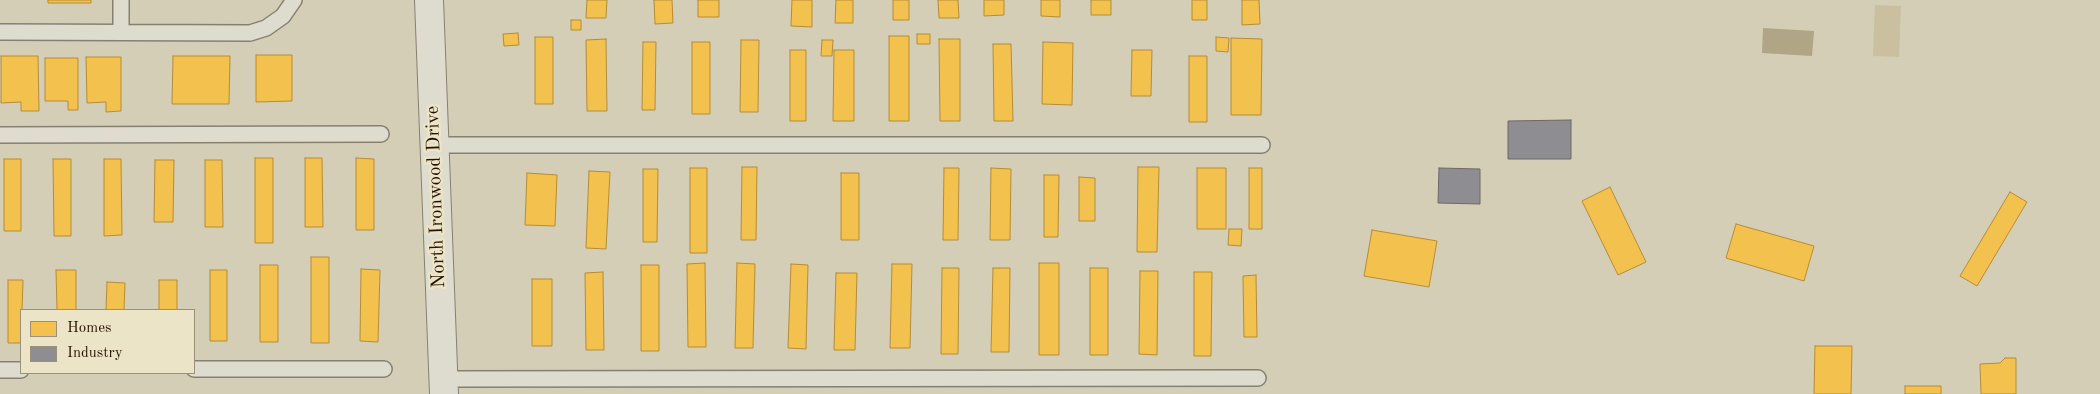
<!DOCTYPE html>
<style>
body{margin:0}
#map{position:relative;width:2100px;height:394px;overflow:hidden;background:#d4ceb6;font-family:"Old Standard TT",serif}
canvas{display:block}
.legend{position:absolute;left:20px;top:309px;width:175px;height:65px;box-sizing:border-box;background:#ece4c7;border:1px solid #9d9078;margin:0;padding:6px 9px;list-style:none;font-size:15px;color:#261201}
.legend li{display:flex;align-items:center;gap:10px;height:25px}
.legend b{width:25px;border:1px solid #9d9078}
</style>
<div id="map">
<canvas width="2100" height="394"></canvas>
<ul class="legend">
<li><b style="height:14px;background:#f2c14e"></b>Homes</li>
<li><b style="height:14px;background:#8d8d92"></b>Industry</li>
</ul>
</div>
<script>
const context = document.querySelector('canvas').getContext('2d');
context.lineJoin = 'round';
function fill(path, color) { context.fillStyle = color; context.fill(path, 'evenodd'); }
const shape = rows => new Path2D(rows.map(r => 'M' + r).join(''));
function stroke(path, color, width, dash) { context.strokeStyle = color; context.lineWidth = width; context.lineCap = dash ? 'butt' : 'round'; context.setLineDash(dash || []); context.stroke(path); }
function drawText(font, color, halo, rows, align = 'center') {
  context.font = font + ' "Old Standard TT",serif'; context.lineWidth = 5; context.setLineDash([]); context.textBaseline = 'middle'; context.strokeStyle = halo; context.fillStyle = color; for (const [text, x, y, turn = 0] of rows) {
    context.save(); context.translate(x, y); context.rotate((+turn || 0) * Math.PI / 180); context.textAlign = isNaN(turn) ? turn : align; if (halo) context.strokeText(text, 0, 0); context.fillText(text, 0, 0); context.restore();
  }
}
fill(shape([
 [1875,5,1901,6,1899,57,1873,56]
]), '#cac09f');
fill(shape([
 [1763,28,1814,31,1812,56,1762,53]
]), '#b0a585');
const homes = shape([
 [48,0,91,0,91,3,48,3,48,0],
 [587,0,607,0,606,18,586,18,587,0],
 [654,0,672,0,673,23,655,24,654,0],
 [698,0,719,0,719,17,698,17,698,0],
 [792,0,812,0,812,27,791,26,792,0],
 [836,0,853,0,853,23,835,23,836,0],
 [893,0,909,0,909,20,893,20,893,0],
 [938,0,958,0,959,18,939,18,938,0],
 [984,0,1004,0,1004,15,984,16,984,0],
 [1041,0,1060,0,1060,17,1041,16,1041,0],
 [1091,0,1111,0,1111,15,1091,15,1091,0],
 [1192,0,1207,0,1207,20,1192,20,1192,0],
 [1242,0,1259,0,1260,24,1242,25,1242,0],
 [571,20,581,20,581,30,571,30,571,20],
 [518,33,519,45,504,46,503,34,518,33],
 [917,34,930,34,930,44,917,44,917,34],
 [889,36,909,36,909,121,889,121,889,36],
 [535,37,553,37,553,104,535,104,535,37],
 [1216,37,1229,38,1228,52,1216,51,1216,37],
 [1231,38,1262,39,1261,115,1231,115,1231,38],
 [606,39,607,111,587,111,586,40,606,39],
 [939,39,960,39,960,121,940,121,939,39],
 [741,40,759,40,758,112,740,112,741,40],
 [822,40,833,40,832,56,821,56,822,40],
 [643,42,656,42,655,110,642,110,643,42],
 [692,42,710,42,710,114,692,114,692,42],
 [1043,42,1073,43,1072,105,1042,104,1043,42],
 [993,44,1011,44,1013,121,994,121,993,44],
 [790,50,806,50,806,121,790,121,790,50],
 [834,50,854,50,854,121,833,121,834,50],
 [1132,50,1152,50,1151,96,1131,96,1132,50],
 [256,55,292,55,292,101,256,102,256,55],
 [1,56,38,56,39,111,21,111,21,102,1,103,1,56],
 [173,56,230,56,229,104,172,104,173,56],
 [1189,56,1207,56,1207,122,1189,122,1189,56],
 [86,57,121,57,121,111,106,112,106,102,87,103,86,57],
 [45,58,78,58,78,110,68,110,68,101,45,101,45,58],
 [255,158,273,158,273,243,255,243,255,158],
 [305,158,322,158,323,227,305,227,305,158],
 [356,158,374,159,374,230,356,230,356,158],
 [4,159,21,159,21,231,4,231,4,159],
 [53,159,71,159,71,236,54,236,53,159],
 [104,159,121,159,122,235,104,236,104,159],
 [155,160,174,160,173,222,154,222,155,160],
 [205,160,222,160,223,227,205,227,205,160],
 [742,167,757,167,756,240,741,240,742,167],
 [1138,167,1159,167,1157,252,1137,252,1138,167],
 [690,168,707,168,707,253,690,253,690,168],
 [944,168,959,168,958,240,943,240,944,168],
 [991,168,1011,169,1010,240,990,240,991,168],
 [1197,168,1226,168,1226,229,1197,229,1197,168],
 [1249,168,1262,168,1262,229,1249,229,1249,168],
 [643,169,658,169,657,242,643,242,643,169],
 [589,171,610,172,606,249,586,248,589,171],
 [527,173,557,175,555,226,525,225,527,173],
 [841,173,859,173,859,240,841,240,841,173],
 [1044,175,1059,175,1058,237,1044,237,1044,175],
 [1079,177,1095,178,1095,221,1079,221,1079,177],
 [1610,187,1646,262,1618,275,1582,201,1610,187],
 [2010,192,2027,202,1977,286,1960,276,2010,192],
 [1736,224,1814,246,1804,281,1726,258,1736,224],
 [1229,229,1242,229,1241,246,1228,245,1229,229],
 [1372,230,1437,241,1429,287,1364,276,1372,230],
 [311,257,329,257,329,343,311,343,311,257],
 [705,263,706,347,688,347,687,264,705,263],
 [737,263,755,264,753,348,735,348,737,263],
 [1039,263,1059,263,1059,355,1039,355,1039,263],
 [791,264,808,265,806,349,788,348,791,264],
 [892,264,912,264,910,348,890,348,892,264],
 [260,265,278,265,278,342,260,342,260,265],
 [641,265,659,265,659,351,641,351,641,265],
 [942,268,959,268,958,354,941,354,942,268],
 [993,268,1010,268,1009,352,991,352,993,268],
 [1090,268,1108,268,1108,355,1090,355,1090,268],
 [361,269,380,270,378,342,360,341,361,269],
 [56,270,76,270,76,310,57,310,56,270],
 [210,270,227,270,227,341,210,341,210,270],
 [1140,271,1158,271,1157,355,1139,354,1140,271],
 [603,272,604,350,586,350,585,273,603,272],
 [1194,272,1212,272,1211,356,1194,356,1194,272],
 [836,273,857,273,855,350,834,350,836,273],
 [1256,275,1257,337,1244,337,1243,276,1256,275],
 [532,279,552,279,552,346,532,346,532,279],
 [8,280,23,280,21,343,8,343,8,280],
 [159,280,177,280,177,310,159,310,159,280],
 [107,282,125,283,124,310,106,310,107,282],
 [1815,346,1852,346,1851,394,1814,394,1815,346],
 [2005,358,2016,358,2016,394,1981,394,1980,364,2000,363,2005,358],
 [1905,386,1941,386,1941,394,1905,394,1905,386]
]);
fill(homes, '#f2c14e');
stroke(homes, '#b58c37', 1);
const industry = shape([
 [1571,120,1571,159,1508,159,1508,121,1571,120],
 [1439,168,1480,169,1480,204,1438,203,1439,168]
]);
fill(industry, '#8d8d92');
stroke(industry, '#6e6866', 1);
const service = shape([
 [0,32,250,33,266,28,283,16,294,0],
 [121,32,121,0],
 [0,135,381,134],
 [434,145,1262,145],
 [194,369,384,369],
 [0,370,21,370],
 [444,379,1258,378]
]);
const tertiary = shape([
 [429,0,444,394]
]);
stroke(service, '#868071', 18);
stroke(tertiary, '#868071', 30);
stroke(service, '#dedbcf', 15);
stroke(tertiary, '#dedbcf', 28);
drawText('19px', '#261201', '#ece4c7', [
 ["North Ironwood Drive",436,197,-92]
]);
</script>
